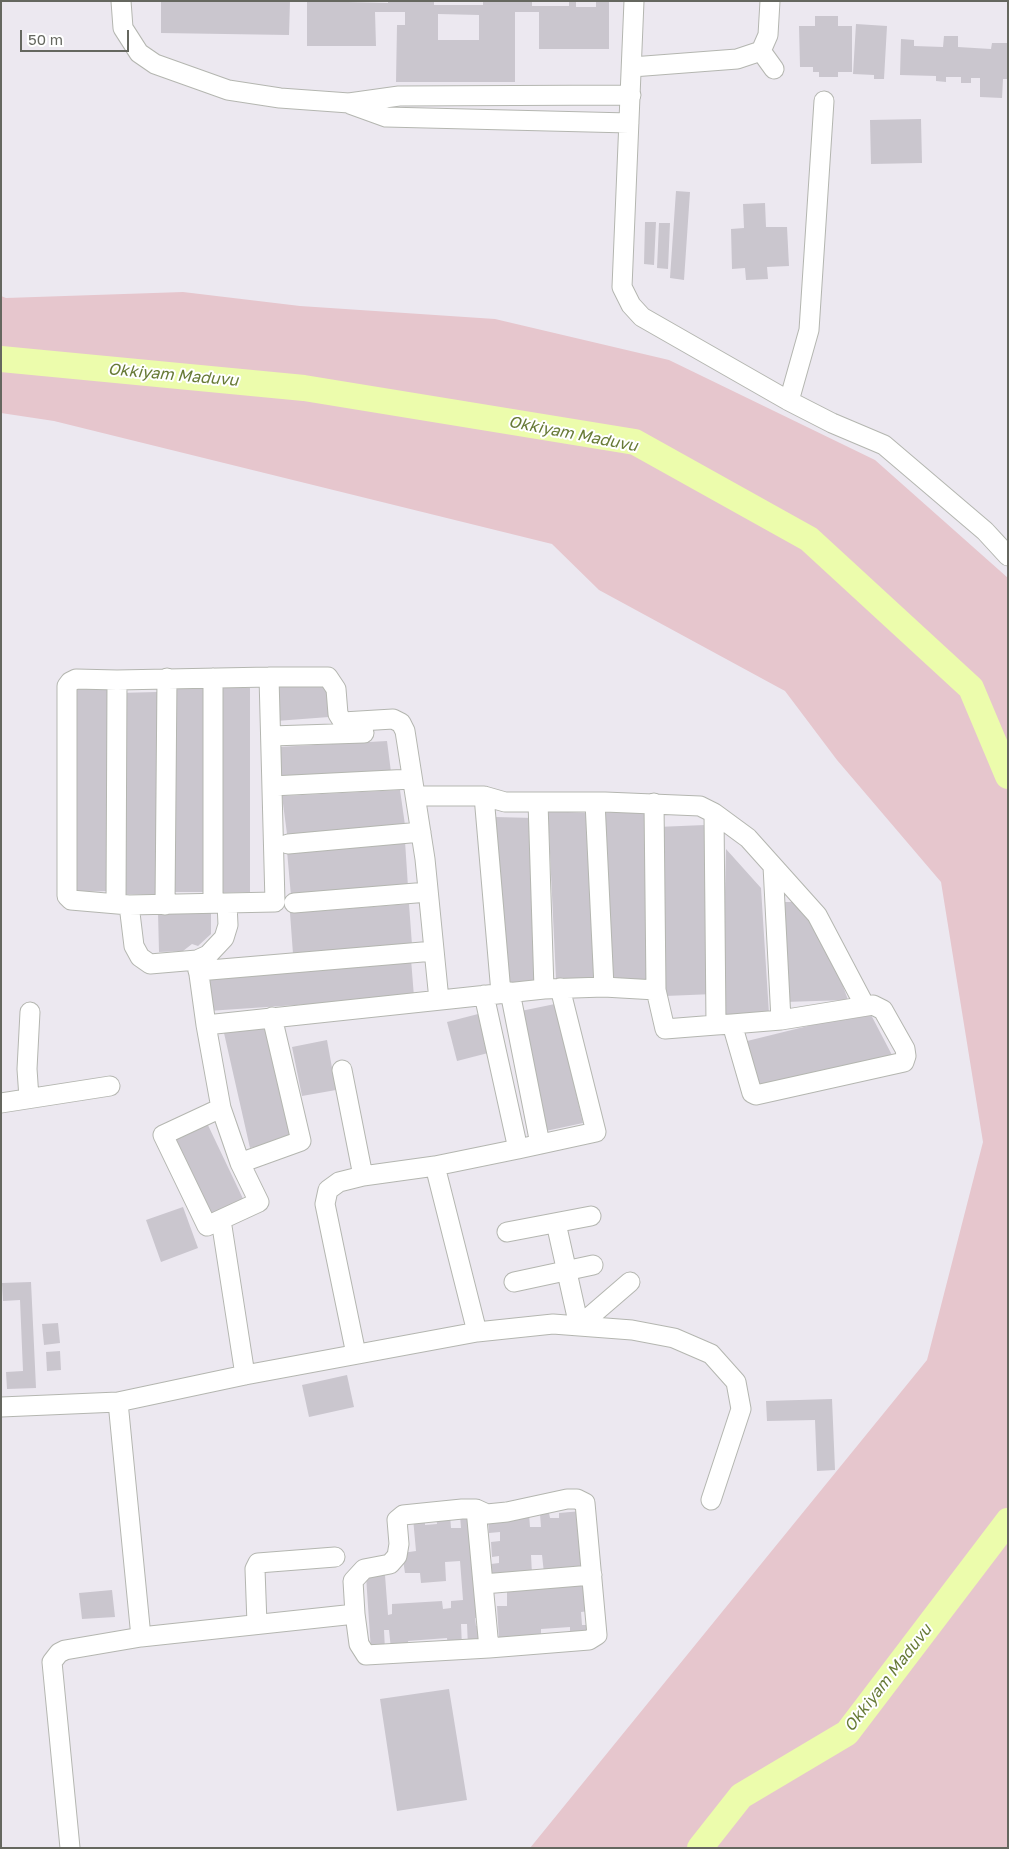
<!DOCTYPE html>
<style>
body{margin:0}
#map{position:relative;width:1009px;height:1849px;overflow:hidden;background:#ece8f0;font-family:"Golos Text",sans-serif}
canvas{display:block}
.frame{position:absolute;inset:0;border:2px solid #65675f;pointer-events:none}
.scale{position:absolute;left:20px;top:30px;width:109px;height:22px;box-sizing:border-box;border:2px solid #65675f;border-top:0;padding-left:6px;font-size:15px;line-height:18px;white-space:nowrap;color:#65675f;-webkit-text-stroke:4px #fff;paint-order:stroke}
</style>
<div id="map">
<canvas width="1009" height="1849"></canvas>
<div class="frame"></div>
<div class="scale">50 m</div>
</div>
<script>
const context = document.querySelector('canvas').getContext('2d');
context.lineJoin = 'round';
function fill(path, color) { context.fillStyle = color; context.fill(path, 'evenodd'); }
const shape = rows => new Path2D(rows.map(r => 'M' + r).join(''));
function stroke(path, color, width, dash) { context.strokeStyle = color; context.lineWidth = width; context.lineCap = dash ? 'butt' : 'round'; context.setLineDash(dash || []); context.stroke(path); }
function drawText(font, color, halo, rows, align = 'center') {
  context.font = font + ' "Golos Text",sans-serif'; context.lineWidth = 4; context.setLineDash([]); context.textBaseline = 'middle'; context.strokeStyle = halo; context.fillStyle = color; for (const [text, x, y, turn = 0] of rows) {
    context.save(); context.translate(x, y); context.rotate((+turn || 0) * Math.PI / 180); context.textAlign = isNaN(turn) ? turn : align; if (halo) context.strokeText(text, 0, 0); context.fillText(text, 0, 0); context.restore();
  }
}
fill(shape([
 [183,292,300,306,495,319,669,360,875,460,1008,578,1008,1848,530,1848,927,1360,983,1142,941,882,837,760,785,691,599,590,552,544,54,421,1,413,1,296,6,298]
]), '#e6c6cd');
stroke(shape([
 [1,359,304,388,635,442,809,539,971,688,1008,776],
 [700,1848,741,1796,847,1733,1008,1521]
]), '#ecfcac', 26);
fill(shape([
 [161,1,290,1,289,35,161,33],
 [307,1,388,3,388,1,434,1,434,5,483,5,483,1,532,1,532,6,569,6,569,1,576,1,576,7,596,7,596,1,609,1,609,49,539,49,539,12,515,12,515,82,396,82,397,25,405,25,405,12,375,12,376,46,307,46],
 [438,14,479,15,479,40,438,40],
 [815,16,838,16,838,26,852,26,852,72,838,72,838,77,819,77,819,72,813,72,813,67,800,67,799,26,815,26],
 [856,24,887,26,884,79,874,79,874,75,853,74],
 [944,36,958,36,958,47,991,49,992,43,1008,43,1007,79,1003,79,1002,98,980,97,980,78,971,78,971,83,961,83,961,77,946,77,946,82,936,81,936,76,900,75,901,39,914,40,914,46,943,47],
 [921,119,922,163,871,164,870,120],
 [676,191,690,192,684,280,670,278],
 [765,203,766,227,787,227,789,266,767,267,768,279,746,280,745,268,732,269,731,229,744,228,743,204],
 [645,222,656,222,654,265,644,264],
 [659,223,670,223,668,269,657,268],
 [327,682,329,717,276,721,274,686],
 [219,688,250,688,250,892,218,893],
 [71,689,111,689,112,891,73,892],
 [167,689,206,689,207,892,168,892],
 [157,692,158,895,121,894,117,693],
 [387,741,391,772,282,778,278,747],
 [400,790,405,825,287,834,282,796],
 [648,810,656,979,608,982,599,813],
 [548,811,587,813,595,978,556,979],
 [495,817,534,818,540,983,503,986],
 [705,825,714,994,665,996,657,827],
 [405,841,408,887,291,896,287,851],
 [726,849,761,888,769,1014,722,1017],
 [782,902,795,902,830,950,848,1000,784,1002],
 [409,904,412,945,293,954,290,913],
 [211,911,211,934,198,946,192,944,183,951,159,952,158,912],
 [411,959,414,997,208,1011,206,975],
 [555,1004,583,1123,541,1132,516,1012],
 [869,1011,892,1055,755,1089,743,1042],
 [482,1013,492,1052,457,1061,447,1022],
 [267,1024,292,1138,250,1148,224,1033],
 [327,1040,336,1090,302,1096,292,1047],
 [206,1121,246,1205,207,1223,168,1139],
 [183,1207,198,1248,161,1262,146,1220],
 [31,1282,36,1388,7,1389,6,1372,23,1371,20,1300,3,1301,2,1283],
 [58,1323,60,1343,44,1345,42,1324],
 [60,1351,61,1370,47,1371,46,1352],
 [347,1375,354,1407,309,1417,302,1385],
 [832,1399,835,1470,817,1471,815,1420,767,1421,766,1401],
 [582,1511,586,1570,544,1573,542,1555,531,1555,532,1574,492,1576,491,1564,499,1563,499,1556,492,1557,491,1542,500,1541,500,1532,489,1533,488,1517,529,1514,530,1527,541,1527,540,1514,549,1513,550,1518,559,1518,559,1513],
 [450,1515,451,1528,461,1528,460,1515,470,1515,481,1618,475,1618,476,1626,481,1625,482,1646,468,1647,467,1624,461,1624,462,1647,448,1648,447,1638,408,1641,409,1648,391,1649,389,1630,384,1630,385,1650,371,1651,366,1576,385,1575,388,1615,392,1614,392,1604,442,1601,443,1609,451,1608,451,1601,463,1600,460,1561,445,1562,446,1581,421,1583,420,1573,405,1573,402,1553,416,1551,413,1518,425,1517,425,1525,437,1524,436,1516],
 [589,1577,590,1611,581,1612,582,1625,591,1625,592,1635,570,1636,570,1627,541,1629,541,1638,499,1639,497,1606,507,1606,507,1591,497,1592,534,1582,535,1589,546,1589,546,1579],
 [112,1590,115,1617,82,1619,79,1593],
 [449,1689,467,1800,397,1811,380,1699]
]), '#cac6ce');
const minor = shape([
 [121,1,123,28,139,53,155,64,228,90,280,98,349,103,399,96,631,95],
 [634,1,622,287,631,305,642,317,789,401,832,423,884,445,985,531,1008,556],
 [761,51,774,69],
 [632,67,737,59,761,51,768,35,770,1],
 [350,104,386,117,629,123],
 [789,401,809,330,824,101],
 [269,677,275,902,129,905,71,900,67,896,67,686,70,682,76,679,117,680,269,677,328,677,336,689,338,714,343,722,393,719,401,723,405,731,425,859,439,1000],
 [271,736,364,733],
 [272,786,412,779],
 [415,796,484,796,505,802,605,802,700,806,714,813,748,838,817,915,865,1006],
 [484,796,501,993],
 [538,802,544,989],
 [595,802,604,987],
 [654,803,656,990],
 [714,813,716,1025],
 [288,844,421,832],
 [773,866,781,1020],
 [213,903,213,678],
 [294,903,428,892],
 [116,904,117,680],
 [129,905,134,946,140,957,150,964,197,960,206,1025],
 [165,905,167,678],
 [197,960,208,955,224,938,228,925,227,903],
 [198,971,434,951],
 [510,992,540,1144],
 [342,1070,363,1176],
 [29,1098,27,1069,30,1012],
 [1,1103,110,1086],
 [221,1108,240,1163,259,1202,207,1226,163,1135,221,1108,206,1025,544,989,604,987,656,990,665,1029,716,1025,732,1024,781,1020,873,1005,883,1010,905,1049,906,1056,904,1062,756,1095,752,1093,732,1024],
 [518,1149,596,1132,560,988],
 [240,1163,301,1141,272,1017],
 [435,1166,477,1332],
 [221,1220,245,1375],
 [556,1223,579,1326,630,1282],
 [507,1232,591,1216],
 [514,1282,593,1265],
 [356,1354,325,1204,328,1190,339,1182,363,1176,435,1166,518,1149,484,995],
 [1,1407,118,1402],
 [476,1509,489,1648,366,1655,359,1644,355,1614,353,1581,364,1569,390,1564,397,1556,399,1544,397,1520,403,1515,462,1509,476,1509,487,1514,507,1512,567,1499,577,1499,585,1503,597,1635,589,1640,489,1648],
 [483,1584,592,1575],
 [257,1624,255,1569,258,1563,335,1557],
 [141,1637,118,1402,245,1375,477,1332,553,1324,632,1330,674,1338,711,1354,736,1382,741,1409,711,1500],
 [70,1848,52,1662,59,1653,65,1650,141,1637,355,1614]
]);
stroke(minor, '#b4b6b0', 21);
stroke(minor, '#fff', 19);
drawText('italic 16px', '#677a36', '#fff', [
 ["Okkiyam Maduvu",173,375,5],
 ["Okkiyam Maduvu",573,434,11],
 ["Okkiyam Maduvu",888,1678,-52]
]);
</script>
